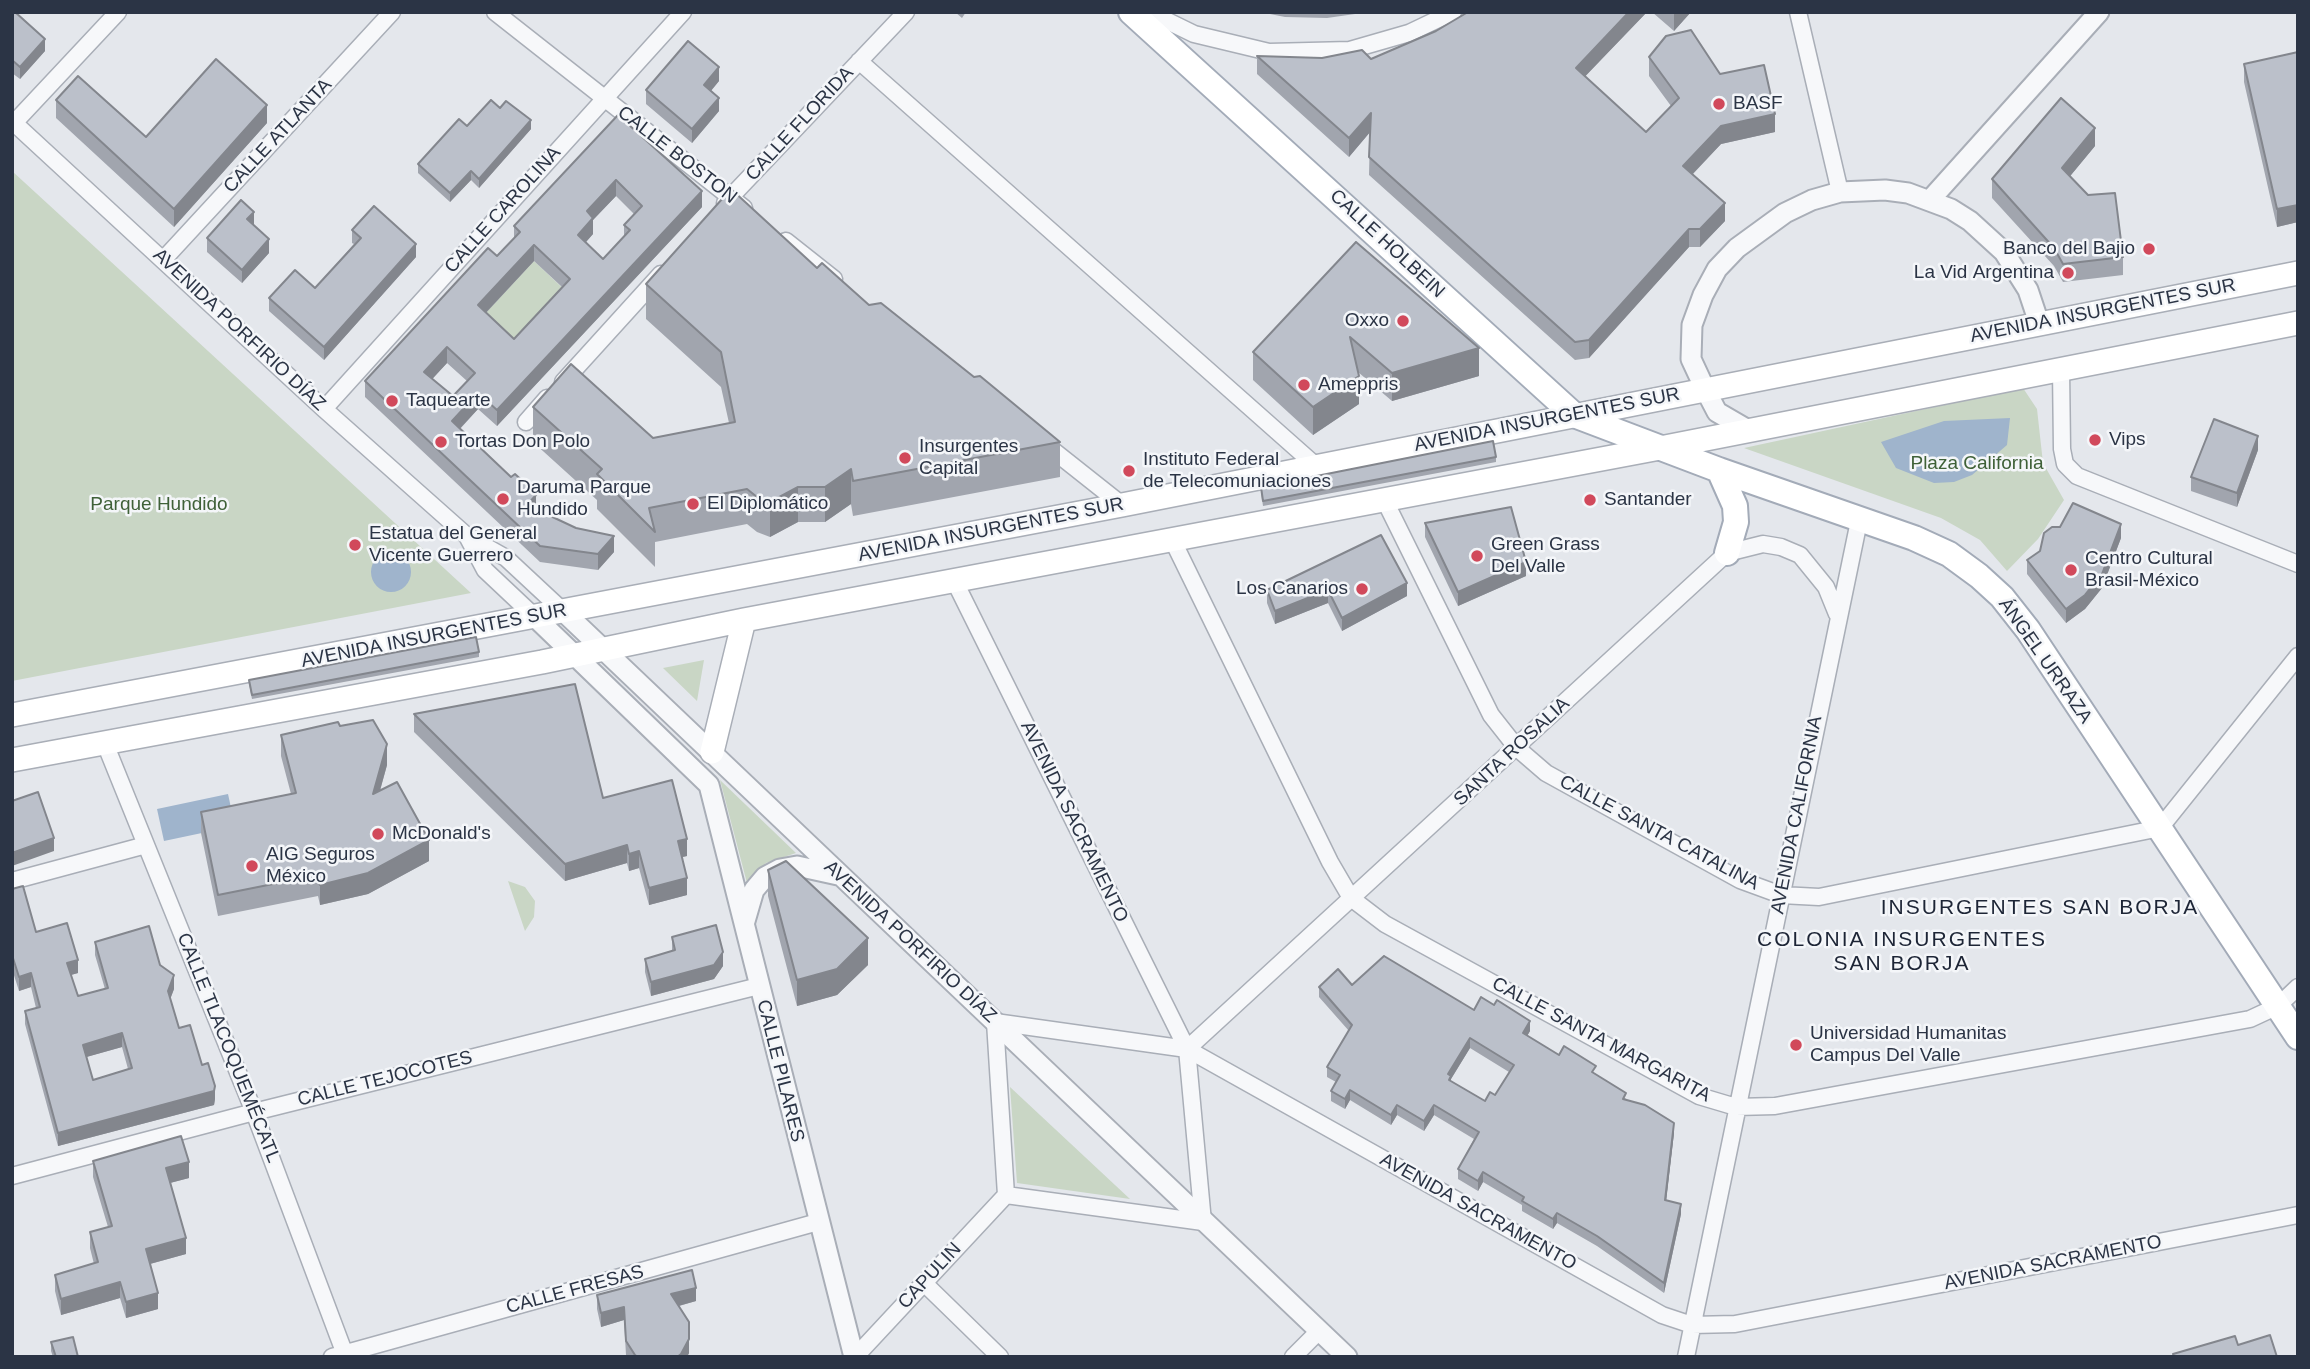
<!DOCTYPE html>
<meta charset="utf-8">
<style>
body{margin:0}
#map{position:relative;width:2310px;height:1369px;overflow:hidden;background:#e4e7ec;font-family:Helvetica,sans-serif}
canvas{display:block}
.frame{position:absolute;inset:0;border:14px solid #2b3445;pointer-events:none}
</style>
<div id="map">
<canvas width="2310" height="1369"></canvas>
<div class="frame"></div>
</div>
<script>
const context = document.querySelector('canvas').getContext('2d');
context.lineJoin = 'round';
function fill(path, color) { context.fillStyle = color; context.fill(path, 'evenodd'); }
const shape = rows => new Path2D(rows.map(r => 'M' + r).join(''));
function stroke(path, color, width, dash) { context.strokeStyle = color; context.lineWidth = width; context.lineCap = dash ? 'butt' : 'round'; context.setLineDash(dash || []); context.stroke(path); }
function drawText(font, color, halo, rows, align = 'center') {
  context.font = font + ' Helvetica,sans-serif'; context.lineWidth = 5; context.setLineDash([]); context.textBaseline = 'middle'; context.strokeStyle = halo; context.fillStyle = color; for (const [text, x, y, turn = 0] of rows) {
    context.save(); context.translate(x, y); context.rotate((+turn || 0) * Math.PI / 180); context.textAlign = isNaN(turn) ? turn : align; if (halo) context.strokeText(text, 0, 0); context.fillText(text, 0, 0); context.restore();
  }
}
fill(shape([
 [12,171,133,282,471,593,12,681],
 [534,261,570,295,514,355,478,321],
 [2023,388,2037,409,2043,463,2064,500,2038,539,2007,571,1980,540,1941,518,1744,448],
 [704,660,697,701,663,668],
 [720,780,796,853,766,863,747,883],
 [508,881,525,887,535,901,534,917,525,931],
 [1010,1087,1130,1199,1017,1183]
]), '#c9d6c5');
fill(shape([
 [2010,418,2007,445,1972,475,1954,482,1934,483,1896,468,1881,442,1944,421],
 '371 572a20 20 0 1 1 40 0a20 20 0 1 1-40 0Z',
 [228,794,235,826,164,841,157,809]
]), '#9fb4cc');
const minor = shape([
 [495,12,744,208],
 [1149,12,1194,34,1269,52,1350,50,1409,33,1453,12],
 [1798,12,1840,192],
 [859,61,1315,465],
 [12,121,324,409,467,536,506,558,564,612],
 [14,123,118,12],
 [725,203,906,12],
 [786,241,834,279],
 [163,260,392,12],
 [2061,369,2062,449,2065,464,2077,476,2298,564],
 [563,382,661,274],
 [324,409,683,12],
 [526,422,547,398],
 [1045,444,1122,505],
 [1384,499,1491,715,1517,748,1546,773,1740,880,1781,895,1819,897,2160,828,2298,656],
 [467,536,485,570,536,618],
 [1172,539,1330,862,1351,898,1385,924,1699,1096,1736,1107,1775,1106,2250,1019,2278,1006,2298,987],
 [954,580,1187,1049,1662,1315,1692,1325,1735,1324,2298,1215],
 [104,741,254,1112,346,1357],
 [12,881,146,845],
 [1187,1049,1727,553,1763,544,1781,547,1800,555,1826,587,1837,614],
 [12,1176,254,1112,759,986],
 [1006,1195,1203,1222,1187,1049],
 [924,1283,1000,1357],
 [332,1357,818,1222],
 [855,1357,1006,1195,995,1022,1187,1049],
 [1293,1357,1319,1331],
 [1686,1357,1859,521]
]);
const tertiary = shape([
 [1930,200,2099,12],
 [1748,430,1717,412,1705,389,1691,359,1692,325,1703,295,1717,269,1737,248,1785,213,1812,200,1840,192,1885,190,1908,193,1951,209,1970,221,2004,252,2028,290,2039,323],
 [564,612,1347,1357],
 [536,618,709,785,854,1357],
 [745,921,754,890,765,877,780,869,797,866,838,875]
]);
const secondary = shape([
 [12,715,1122,505,2298,273],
 [712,752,744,620],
 [12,760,542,662,744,620,1660,448,2298,323]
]);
const primary = shape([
 [1131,12,1574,415,1719,470,1914,538,1949,554,1979,576,2002,597,2028,630,2298,1037],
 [1719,470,1735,506,1736,522,1727,553]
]);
stroke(minor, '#a9aeb7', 19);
stroke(tertiary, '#a9aeb7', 23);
stroke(secondary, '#a9aeb7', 26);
stroke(primary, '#a3abb8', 28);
stroke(minor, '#f7f8fa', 16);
stroke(tertiary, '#f7f8fa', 19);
stroke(secondary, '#fff', 23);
stroke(primary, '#fff', 24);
fill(shape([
 [12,12,45,51,20,79,12,73],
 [955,12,966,12,962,18],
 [1260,12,1369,12,1327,18,1285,17],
 [1647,12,1585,76,1646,132,1671,106,1649,76,1649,57,1720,74,1775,132,1721,144,1693,174,1725,221,1700,247,1689,247,1589,358,1575,360,1369,175,1370,132,1349,157,1257,74,1257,56,1371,59],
 [1652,12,1691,12,1674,31],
 [2298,52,2298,222,2277,227,2244,82,2244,64],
 [719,81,711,91,719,111,692,143,646,104,646,90],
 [56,100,146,137,267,123,174,227,56,118],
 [500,108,531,129,479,188,471,180,450,202,418,173,418,164,467,126],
 [618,115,702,207,497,426,478,409,460,429,536,509,614,552,598,570,540,562,365,397,365,381,497,256,514,239,514,226],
 [616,196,634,214,624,225,624,236,603,259,586,242,593,234,593,220],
 [534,261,562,287,514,339,486,313],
 [447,363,467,381,453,396,432,379],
 [2095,146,2070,176,2123,257,2123,275,2063,282,2054,266,1992,198,1992,179],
 [254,226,269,253,242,283,207,252,207,238],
 [352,230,416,257,324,360,269,311,269,298,315,288,354,244,352,243],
 [1356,242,1479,376,1392,401,1358,372,1359,404,1313,435,1253,380,1253,352],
 [817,268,869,305,974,377,1060,442,1060,477,853,516,851,504,825,522,798,522,770,537,757,532,747,524,655,542,655,567,597,509,597,500,533,442,533,407,653,438,729,423,721,387,646,319,646,284],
 [2258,450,2237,507,2191,491,2191,477],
 [1496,457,1496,462,1263,506,1261,492,1261,487],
 [1425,523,1526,576,1458,606,1425,537],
 [1381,535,1407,596,1342,631,1328,603,1275,624,1267,603,1267,590],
 [2121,538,2102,588,2085,609,2066,623,2027,574,2027,560,2040,551],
 [479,652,479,657,252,699,249,684,249,680],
 [414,714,603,798,687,856,682,857,687,895,649,905,639,868,629,871,627,863,565,881,414,732],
 [340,726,387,765,380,791,429,861,368,894,320,905,318,896,218,916,201,833,201,812,291,794,281,756,281,735],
 [768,870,868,965,837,995,797,1006,768,896],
 [12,889,36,932,78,973,71,975,78,996,105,989,95,955,95,942,160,965,174,989,170,999,179,1028,202,1065,215,1099,214,1105,58,1146,25,1024,25,1011,36,1008,31,987,19,991,12,969],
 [122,1047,128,1069,93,1080,86,1057],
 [672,937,723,966,714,979,651,996,645,972,645,959,672,951],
 [1352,985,1474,1010,1530,1031,1527,1036,1559,1055,1596,1074,1626,1099,1674,1133,1666,1201,1681,1214,1664,1293,1597,1246,1557,1223,1553,1229,1522,1211,1522,1205,1483,1182,1478,1191,1458,1179,1458,1169,1474,1139,1434,1115,1424,1131,1397,1115,1391,1125,1350,1100,1345,1109,1331,1101,1331,1091,1336,1082,1327,1077,1327,1067,1349,1031,1319,997,1319,987],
 [1470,1048,1509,1072,1495,1095,1485,1101,1451,1081,1451,1079],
 [93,1161,189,1178,170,1183,186,1254,150,1264,158,1309,126,1318,120,1298,61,1315,55,1291,55,1275,94,1264,90,1248,90,1232,108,1227,93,1177],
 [597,1295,696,1301,679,1306,689,1353,687,1357,627,1357,626,1355,624,1320,601,1327,597,1309],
 [51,1342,78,1357,53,1357,51,1351]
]), '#a1a5ae');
fill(shape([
 [1629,12,1647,12,1576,86,1576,68],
 [1674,12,1691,12,1674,31],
 [45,39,45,51,20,79,20,67],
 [719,67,719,81,704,99,704,85],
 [719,98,719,111,692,143,692,129],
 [267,105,267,123,174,227,174,209],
 [1371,113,1371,131,1349,157,1349,138],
 [1775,114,1775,132,1721,144,1683,184,1683,166,1721,126],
 [531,120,531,129,479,188,479,179],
 [2095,128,2095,146,2062,186,2062,168],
 [471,171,471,180,450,202,450,193],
 [616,180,616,196,593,220,593,234,578,251,578,235,587,211],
 [702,191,702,207,497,426,497,410],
 [1725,203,1725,221,1700,247,1700,229],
 [2298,205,2298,222,2277,227,2277,209],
 [254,212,254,226,247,219],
 [1689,229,1689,247,1589,358,1589,340],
 [269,239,269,253,242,283,242,270],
 [416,244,416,257,324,360,324,347],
 [534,245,534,261,478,321,478,305],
 [447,347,447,363,424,388,424,372],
 [1479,348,1479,376,1392,401,1392,373],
 [1359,376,1359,404,1313,435,1313,407],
 [478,393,478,409,452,437,452,421],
 [2258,436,2258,450,2237,507,2237,493],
 [851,469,851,504,825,522,825,487],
 [798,487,798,522,770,537,770,502],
 [536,495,536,511,527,505],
 [2121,524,2121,538,2102,588,2085,609,2066,623,2066,609],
 [614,536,614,552,598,570,598,554],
 [1526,562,1526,576,1458,606,1458,592],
 [1407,583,1407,596,1342,631,1342,618],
 [1328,590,1328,603,1275,624,1275,611],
 [387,744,387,765,373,815,373,794],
 [54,838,54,851,12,866,12,853],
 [687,839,687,856,678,858,678,841],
 [429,840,429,861,368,894,320,905,320,885],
 [627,845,627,863,565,881,565,864],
 [639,851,639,868,629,871,629,854],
 [687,878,687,895,649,905,649,888],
 [868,938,868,965,837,995,797,1006,797,980],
 [723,952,723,966,714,979,651,996,651,982],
 [78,960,78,973,67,976,67,963],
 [31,973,31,987,19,991,19,977],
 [174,975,174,989,168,1005,168,991],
 [1530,1021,1530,1031,1523,1043,1523,1033],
 [122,1033,122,1047,83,1058,83,1045],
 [1470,1038,1470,1048,1451,1079,1451,1086,1448,1074],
 [215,1086,215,1099,214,1105,58,1146,58,1133],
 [1350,1090,1350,1100,1345,1109,1345,1099],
 [1397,1105,1397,1115,1391,1125,1391,1115],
 [1434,1105,1434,1115,1424,1131,1424,1121],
 [1674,1123,1674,1133,1665,1211,1665,1200],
 [189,1162,189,1178,166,1184,166,1168],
 [1483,1172,1483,1182,1478,1191,1478,1181],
 [1681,1204,1681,1214,1664,1293,1664,1283],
 [1557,1213,1557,1223,1553,1229,1553,1219],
 [186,1238,186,1254,146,1265,146,1249],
 [120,1282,120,1298,61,1315,61,1299],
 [696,1288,696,1301,671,1308,671,1294],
 [158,1293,158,1309,126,1318,126,1302],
 [624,1307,624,1320,601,1327,601,1313],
 [689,1339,689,1353,687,1357,677,1357]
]), '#83868d');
const building = shape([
 [12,12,15,12,45,39,20,67,12,60,12,12],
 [1468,12,1629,12,1576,68,1646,132,1679,98,1649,57,1666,36,1691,30,1720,74,1764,65,1775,114,1721,126,1683,166,1725,203,1700,229,1689,229,1589,340,1575,342,1369,157,1371,113,1349,138,1257,56,1322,58,1362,50,1371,59,1436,31,1468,12],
 [688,41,719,67,704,85,719,98,692,129,646,90,688,41],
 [2298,52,2298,205,2277,209,2244,64,2298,52],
 [216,59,267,105,174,209,56,100,78,76,146,137,216,59],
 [2061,98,2095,128,2062,168,2088,195,2115,193,2123,257,2063,264,2054,248,1992,179,2061,98],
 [491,100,500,108,506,101,531,120,479,179,471,171,450,193,418,164,459,119,467,126,491,100],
 [618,115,702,191,497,410,478,393,452,421,511,477,515,474,529,487,536,495,527,505,576,528,614,536,598,554,540,546,365,381,488,248,497,256,520,232,514,226,618,115],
 [616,180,642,206,624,225,630,230,603,259,578,235,593,218,587,211,616,180],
 [534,245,570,279,514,339,478,305,534,245],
 [447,347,475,373,453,396,424,372,447,347],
 [731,189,817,268,822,263,869,305,881,303,974,377,980,376,1060,442,853,481,851,469,825,487,798,487,770,502,757,497,747,489,649,508,655,532,597,474,602,469,533,407,571,364,653,438,735,422,721,352,646,284,731,189],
 [241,200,254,212,247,219,269,239,242,270,207,238,241,200],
 [374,206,416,244,324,347,269,298,295,270,315,288,361,238,352,230,374,206],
 [1356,242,1479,348,1392,373,1350,337,1359,376,1313,407,1253,352,1356,242],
 [2214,419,2258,436,2237,493,2191,477,2214,419],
 [1493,441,1496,457,1263,501,1261,487,1493,441],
 [2073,503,2121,524,2102,574,2085,595,2066,609,2027,560,2040,551,2044,533,2052,527,2060,527,2073,503],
 [1511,507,1526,562,1458,592,1425,523,1511,507],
 [1381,535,1407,583,1342,618,1328,590,1275,611,1267,590,1381,535],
 [476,637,479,652,252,695,249,680,476,637],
 [575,684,603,798,672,780,687,839,678,841,687,878,649,888,639,851,629,854,627,845,565,864,414,714,575,684],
 [373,720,387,744,373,794,397,782,429,840,368,873,320,885,318,875,218,895,201,812,296,793,281,735,338,722,340,726,373,720],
 [38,792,54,838,12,853,12,801,38,792],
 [786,861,868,938,837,969,797,980,768,870,786,861],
 [23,886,36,932,67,923,78,960,67,963,78,996,108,988,95,942,149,926,160,965,174,975,168,991,179,1028,190,1025,202,1065,208,1063,215,1086,214,1091,58,1133,25,1011,40,1007,31,973,19,977,12,955,12,889,23,886],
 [122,1033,132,1068,93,1080,83,1045,122,1033],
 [716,925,723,952,714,965,651,982,645,959,675,950,672,937,716,925],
 [1384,956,1474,1010,1481,997,1494,1005,1497,1000,1530,1021,1523,1033,1559,1055,1564,1046,1596,1066,1592,1072,1626,1093,1623,1099,1645,1105,1674,1123,1665,1200,1681,1204,1664,1283,1597,1236,1557,1213,1553,1219,1522,1201,1524,1197,1483,1172,1478,1181,1458,1169,1479,1132,1434,1105,1424,1121,1397,1105,1391,1115,1350,1090,1345,1099,1331,1091,1340,1075,1327,1067,1352,1025,1319,987,1338,969,1352,985,1384,956],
 [1470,1038,1514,1065,1495,1095,1490,1092,1485,1101,1449,1080,1451,1076,1448,1074,1470,1038],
 [181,1136,189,1162,166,1168,186,1238,146,1249,158,1293,126,1302,120,1282,61,1299,55,1275,98,1262,90,1232,112,1226,93,1161,181,1136],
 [692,1270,696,1288,671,1294,689,1322,689,1339,681,1354,677,1357,638,1357,635,1355,626,1341,624,1307,601,1313,597,1295,692,1270],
 [2270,1335,2277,1357,2174,1357,2173,1354,2235,1336,2238,1345,2270,1335],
 [73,1337,78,1357,56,1357,51,1342,73,1337]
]);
fill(building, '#bbc0ca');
stroke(building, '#83868d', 2);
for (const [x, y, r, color] of [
 [1719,104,7,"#d1495b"],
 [2149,249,7,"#d1495b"],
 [2068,273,7,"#d1495b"],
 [1403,321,7,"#d1495b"],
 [1304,385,7,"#d1495b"],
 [392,401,7,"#d1495b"],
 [2095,440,7,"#d1495b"],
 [441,442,7,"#d1495b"],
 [905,458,7,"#d1495b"],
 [1129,471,7,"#d1495b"],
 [503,499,7,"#d1495b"],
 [1590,500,7,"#d1495b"],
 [693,504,7,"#d1495b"],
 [355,545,7,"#d1495b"],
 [1477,556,7,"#d1495b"],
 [2071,570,7,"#d1495b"],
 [1362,589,7,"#d1495b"],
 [378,834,7,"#d1495b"],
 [252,866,7,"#d1495b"],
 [1796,1045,7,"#d1495b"]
]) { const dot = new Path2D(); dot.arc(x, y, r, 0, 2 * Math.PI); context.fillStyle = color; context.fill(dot); stroke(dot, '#f4f6f9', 2.5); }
drawText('19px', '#2b3445', '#f4f6f9', [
 ["BASF",1733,104],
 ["Banco del Bajio",2135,249,"right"],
 ["La Vid Argentina",2054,273,"right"],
 ["Oxxo",1389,321,"right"],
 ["Ameppris",1318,385],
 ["Taquearte",406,401],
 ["Vips",2109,440],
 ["Tortas Don Polo",455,442],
 ["Insurgentes",919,447],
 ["Capital",919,469],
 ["Instituto Federal",1143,460],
 ["de Telecomuniaciones",1143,482],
 ["Daruma Parque",517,488],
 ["Hundido",517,510],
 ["Santander",1604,500],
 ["El Diplomático",707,504],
 ["Estatua del General",369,534],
 ["Vicente Guerrero",369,556],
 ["Green Grass",1491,545],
 ["Del Valle",1491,567],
 ["Centro Cultural",2085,559],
 ["Brasil-México",2085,581],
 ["Los Canarios",1348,589,"right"],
 ["McDonald's",392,834],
 ["AIG Seguros",266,855],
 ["México",266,877],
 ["Universidad Humanitas",1810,1034],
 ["Campus Del Valle",1810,1056]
], 'left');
drawText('19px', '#2b3445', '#f4f6f9', [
 ["CALLE FLORIDA",800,124,-47],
 ["CALLE ATLANTA",278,136,-47],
 ["CALLE BOSTON",677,155,38],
 ["CALLE CAROLINA",503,210,-48],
 ["CALLE HOLBEIN",1387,244,43],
 ["AVENIDA INSURGENTES SUR",2103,311,-11],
 ["AVENIDA PORFIRIO DÍAZ",239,330,43],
 ["AVENIDA INSURGENTES SUR",1547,420,-11],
 ["AVENIDA INSURGENTES SUR",991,530,-11],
 ["AVENIDA INSURGENTES SUR",434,636,-11],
 ["ÁNGEL URRAZA",2045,661,55],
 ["SANTA ROSALIA",1512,752,-43],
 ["AVENIDA CALIFORNIA",1797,815,-79],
 ["AVENIDA SACRAMENTO",1074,822,64],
 ["CALLE SANTA CATALINA",1659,833,28],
 ["AVENIDA PORFIRIO DÍAZ",910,942,43],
 ["CALLE SANTA MARGARITA",1601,1040,28],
 ["CALLE TLACOQUEMÉCATL",228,1048,68],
 ["CALLE PILARES",780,1071,76],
 ["CALLE TEJOCOTES",385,1079,-14],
 ["AVENIDA SACRAMENTO",1478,1212,29],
 ["AVENIDA SACRAMENTO",2053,1263,-11],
 ["CAPULIN",930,1276,-47],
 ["CALLE FRESAS",575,1290,-15]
]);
drawText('19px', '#3f6138', '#f4f6f9', [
 ["Plaza California",1977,464],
 ["Parque Hundido",159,505]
]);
context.letterSpacing = '2px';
drawText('21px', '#1d2536', '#f4f6f9', [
 ["INSURGENTES SAN BORJA",2040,908],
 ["COLONIA INSURGENTES",1902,940],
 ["SAN BORJA",1902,964]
]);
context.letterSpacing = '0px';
</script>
